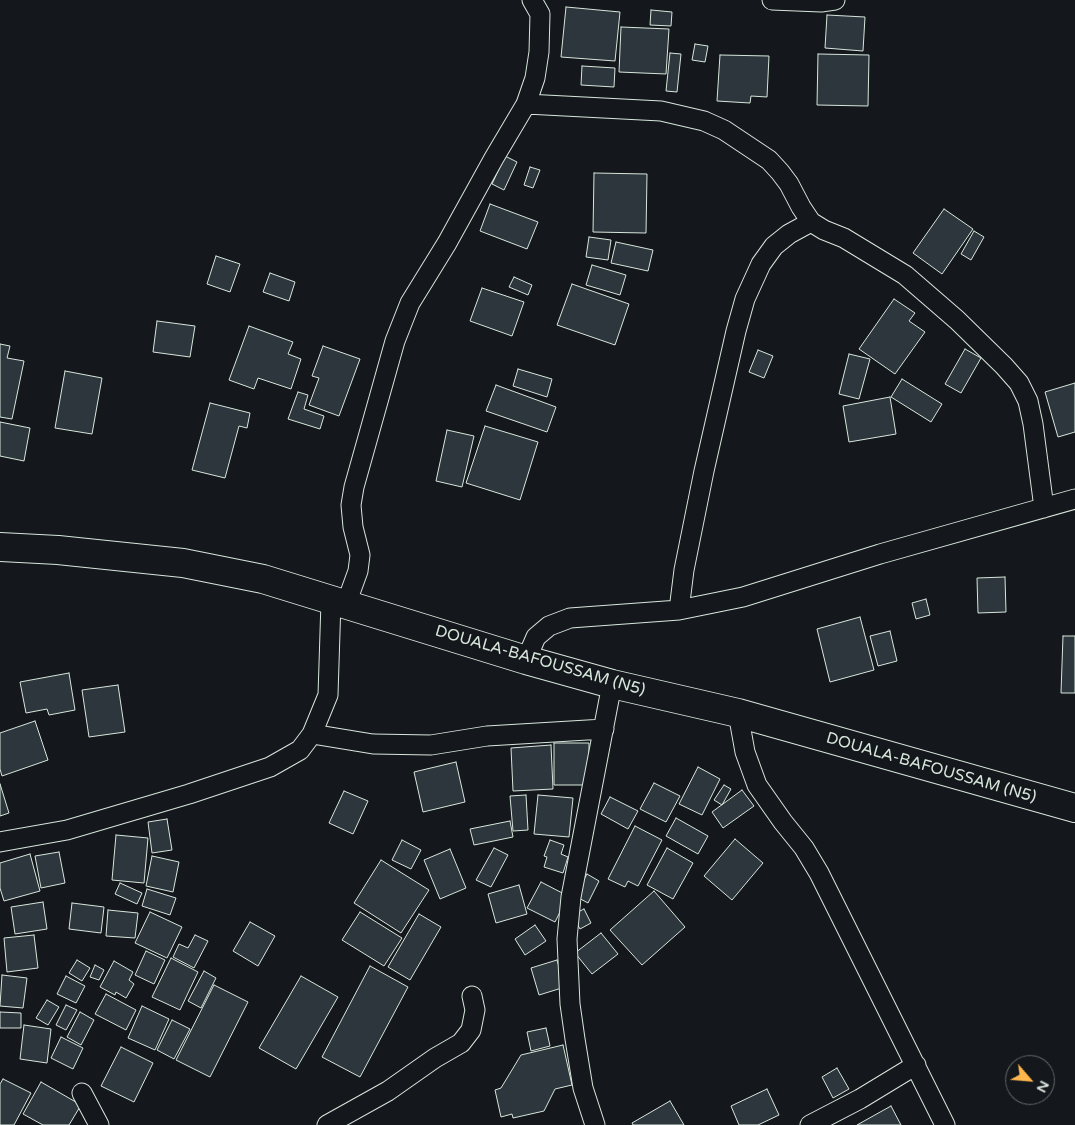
<!DOCTYPE html>
<style>
body{margin:0}
#map{position:relative;width:1075px;height:1125px;overflow:hidden;background:#14181c;font-family:"Varela Round",sans-serif}
canvas{display:block}
.north{position:absolute;left:1005px;top:1055px;width:50px;height:50px;box-sizing:border-box;background:#14181c;border:1px solid #626a69;border-radius:50%;rotate:117deg;font-size:14px;font-weight:700;line-height:20px;text-align:center;color:#d8e6dc}
.north::after{content:'';display:block;margin:auto;width:18px;height:22px;background:#ffb74d;clip-path:polygon(50% 0,100% 100%,50% 72%,0 100%)}
</style>
<div id="map">
<canvas width="1075" height="1125"></canvas>
<div class="north">N</div>
</div>
<script>
const context = document.querySelector('canvas').getContext('2d');
context.lineJoin = 'round';
function fill(path, color) { context.fillStyle = color; context.fill(path, 'evenodd'); }
const shape = rows => new Path2D(rows.map(r => 'M' + r).join(''));
function stroke(path, color, width, dash) { context.strokeStyle = color; context.lineWidth = width; context.lineCap = dash ? 'butt' : 'round'; context.setLineDash(dash || []); context.stroke(path); }
function drawText(font, color, halo, rows, align = 'center') {
  context.font = font + ' "Varela Round",sans-serif'; context.lineWidth = 4; context.setLineDash([]); context.textBaseline = 'middle'; context.strokeStyle = halo; context.fillStyle = color; for (const [text, x, y, turn = 0] of rows) {
    context.save(); context.translate(x, y); context.rotate((+turn || 0) * Math.PI / 180); context.textAlign = isNaN(turn) ? turn : align; if (halo) context.strokeText(text, 0, 0); context.fillText(text, 0, 0); context.restore();
  }
}
const building = shape([
 [566,7,620,12,615,61,561,57,566,7],
 [651,10,672,12,671,26,650,25,651,10],
 [827,15,865,17,863,51,825,48,827,15],
 [621,27,669,29,666,74,619,72,621,27],
 [695,44,708,46,705,62,692,60,695,44],
 [670,53,681,54,677,92,666,91,670,53],
 [818,54,869,55,868,106,817,105,818,54],
 [720,55,769,56,767,97,751,96,750,103,717,101,720,55],
 [582,66,615,68,614,87,581,85,582,66],
 [505,156,517,162,504,190,492,184,505,156],
 [530,167,540,170,533,188,524,185,530,167],
 [594,173,647,174,646,233,593,232,594,173],
 [490,204,538,222,527,249,480,231,490,204],
 [944,209,973,229,942,274,913,253,944,209],
 [974,231,984,237,971,260,961,254,974,231],
 [589,237,611,240,608,260,586,257,589,237],
 [616,242,653,250,648,271,611,263,616,242],
 [216,256,240,264,230,292,207,284,216,256],
 [592,265,626,275,620,295,586,285,592,265],
 [270,273,295,282,289,301,263,292,270,273],
 [514,277,532,285,528,295,509,287,514,277],
 [572,284,629,304,615,345,557,325,572,284],
 [482,288,524,302,512,336,470,321,482,288],
 [894,299,915,313,909,321,925,332,895,374,859,349,894,299],
 [157,321,195,326,190,357,153,352,157,321],
 [249,326,293,342,288,354,301,359,291,389,258,378,254,389,229,380,249,326],
 [0,344,10,346,7,358,24,361,12,419,0,417,0,344],
 [323,346,360,359,339,416,309,405,319,378,312,376,323,346],
 [965,349,981,358,961,393,945,384,965,349],
 [758,350,773,356,764,378,749,372,758,350],
 [849,354,870,359,859,399,839,394,849,354],
 [518,369,552,379,547,397,513,386,518,369],
 [65,371,102,378,92,434,55,428,65,371],
 [902,379,942,404,931,422,891,397,902,379],
 [1075,383,1075,432,1058,437,1045,392,1075,383],
 [496,385,556,407,547,432,486,411,496,385],
 [298,392,308,395,304,409,324,416,320,429,288,419,298,392],
 [890,397,896,434,849,442,843,406,890,397],
 [210,403,250,413,247,428,239,426,225,478,192,470,210,403],
 [0,422,30,428,24,461,0,456,0,422],
 [485,426,538,442,520,500,466,483,485,426],
 [447,430,474,436,462,487,436,481,447,430],
 [1005,577,1006,612,978,613,977,578,1005,577],
 [926,599,930,615,916,619,912,603,926,599],
 [860,617,874,670,830,682,817,629,860,617],
 [890,631,897,661,878,666,870,636,890,631],
 [1063,636,1075,636,1075,693,1061,693,1063,636],
 [69,673,75,710,49,715,47,709,26,713,20,682,69,673],
 [118,685,125,732,89,737,82,690,118,685],
 [35,721,48,760,2,776,0,769,0,733,35,721],
 [554,743,589,743,589,785,554,785,554,743],
 [551,745,553,789,513,791,511,748,551,745],
 [456,762,465,802,423,812,414,772,456,762],
 [698,767,720,779,702,815,679,804,698,767],
 [654,783,680,796,666,822,640,809,654,783],
 [0,784,9,813,0,816,0,784],
 [724,785,731,789,722,805,714,800,724,785],
 [742,790,754,806,723,828,712,812,742,790],
 [344,791,368,801,353,834,329,823,344,791],
 [526,795,528,830,513,831,510,796,526,795],
 [538,795,573,798,569,837,534,834,538,795],
 [610,797,638,811,628,829,601,814,610,797],
 [676,818,708,836,698,854,666,836,676,818],
 [167,819,172,850,152,853,148,822,167,819],
 [510,821,513,837,474,845,470,829,510,821],
 [635,826,662,840,638,886,628,881,625,887,608,879,635,826],
 [116,835,148,838,144,883,112,880,116,835],
 [735,839,763,863,732,900,704,876,735,839],
 [402,840,421,850,411,869,392,860,402,840],
 [550,840,564,845,561,854,568,857,563,873,544,867,547,857,544,856,550,840],
 [494,848,508,855,491,887,476,880,494,848],
 [667,848,693,863,673,899,647,885,667,848],
 [450,849,466,888,440,899,424,860,450,849],
 [59,852,65,883,41,888,35,856,59,852],
 [30,854,40,891,4,901,0,888,0,863,30,854],
 [152,856,179,862,173,892,146,886,152,856],
 [381,860,429,890,401,933,354,903,381,860],
 [587,874,599,881,588,903,575,896,587,874],
 [541,882,568,896,555,922,527,908,541,882],
 [120,883,142,893,137,904,115,894,120,883],
 [519,885,527,914,496,923,488,894,519,885],
 [147,889,176,898,170,915,142,906,147,889],
 [654,891,685,927,642,965,610,930,654,891],
 [43,902,47,929,15,934,11,907,43,902],
 [72,903,104,907,101,933,69,929,72,903],
 [584,909,591,923,580,929,572,915,584,909],
 [108,910,138,913,135,938,106,936,108,910],
 [150,912,182,927,167,958,135,943,150,912],
 [360,912,402,938,384,966,342,940,360,912],
 [419,914,441,927,410,980,388,967,419,914],
 [250,922,275,936,258,966,233,951,250,922],
 [535,925,546,941,525,955,515,939,535,925],
 [601,933,618,954,592,974,575,953,601,933],
 [34,935,38,968,7,972,4,938,34,935],
 [195,935,208,941,194,968,173,957,179,944,188,948,195,935],
 [146,951,165,960,154,984,135,975,146,951],
 [171,958,198,972,180,1010,152,997,171,958],
 [77,960,90,968,82,981,69,973,77,960],
 [557,960,565,987,539,995,531,968,557,960],
 [114,961,133,972,129,980,134,984,126,998,116,992,115,995,100,987,114,961],
 [95,965,104,970,99,980,90,977,95,965],
 [370,966,408,987,360,1077,322,1057,370,966],
 [204,971,216,978,201,1008,188,1001,204,971],
 [2,975,27,978,23,1008,0,1006,2,975],
 [66,976,85,986,76,1003,57,994,66,976],
 [301,976,338,997,296,1069,259,1048,301,976],
 [214,985,248,1002,210,1077,176,1060,214,985],
 [106,994,136,1010,126,1030,95,1014,106,994],
 [47,1000,59,1007,48,1025,36,1018,47,1000],
 [66,1005,77,1010,66,1030,56,1025,66,1005],
 [142,1006,169,1019,155,1050,128,1038,142,1006],
 [0,1012,21,1013,21,1028,0,1028,0,1012],
 [80,1012,94,1020,81,1045,67,1037,80,1012],
 [172,1020,190,1029,174,1059,157,1050,172,1020],
 [24,1025,51,1029,47,1063,20,1059,24,1025],
 [546,1028,550,1046,531,1051,527,1032,546,1028],
 [61,1037,83,1048,73,1069,51,1058,61,1037],
 [563,1045,572,1085,555,1089,544,1111,513,1118,512,1114,501,1117,495,1090,501,1088,521,1055,563,1045],
 [121,1047,153,1063,134,1102,101,1086,121,1047],
 [837,1068,849,1089,833,1098,822,1077,837,1068],
 [3,1079,31,1093,14,1125,0,1125,0,1084,3,1079],
 [41,1082,81,1105,69,1125,43,1125,23,1114,41,1082],
 [767,1089,779,1115,758,1125,739,1125,731,1106,767,1089],
 [670,1101,684,1125,633,1125,632,1123,670,1101],
 [891,1106,901,1125,857,1125,891,1106]
]);
fill(building, '#2c363c');
stroke(building, '#d8e6dc', 1);
const street = shape([
 [772,0,821,2,835,0],
 [526,104,661,111,704,121,724,130,769,160,780,172,789,184,801,207,811,222,824,230,844,238,905,275,957,320,1004,366,1019,383,1028,401,1033,424,1044,508],
 [346,604,358,571,360,555,353,527,351,505,354,487,395,341,410,303,447,243,494,158,526,104,535,78,539,52,540,14,532,0],
 [679,610,684,570,704,471,736,331,745,299,761,264,774,246,789,234,811,222],
 [526,660,536,637,549,626,570,618,679,610,743,597,880,554,1075,499],
 [738,713,745,752,757,785,783,822,804,848,819,873,945,1125],
 [312,734,373,744,431,745,487,736,604,729],
 [0,842,67,830,189,794,270,767,300,750,312,734,328,695,331,601],
 [82,1093,99,1125],
 [327,1125,388,1091,435,1058,461,1043,471,1030,475,1010,472,996],
 [595,1125,583,1088,575,1039,570,1004,567,939,571,897,612,684],
 [810,1125,860,1099,916,1065]
]);
const highway = shape([
 [0,547,58,550,183,563,263,579,526,660,612,684,738,713,1075,808]
]);
stroke(street, '#d8e6dc', 21);
stroke(highway, '#d8e6dc', 30);
stroke(street, '#14181c', 19);
stroke(highway, '#14181c', 28);
drawText('16px', '#d8e6dc', '#14181c', [
 ["DOUALA-BAFOUSSAM (N5)",540,661,16],
 ["DOUALA-BAFOUSSAM (N5)",931,768,16]
]);
</script>
